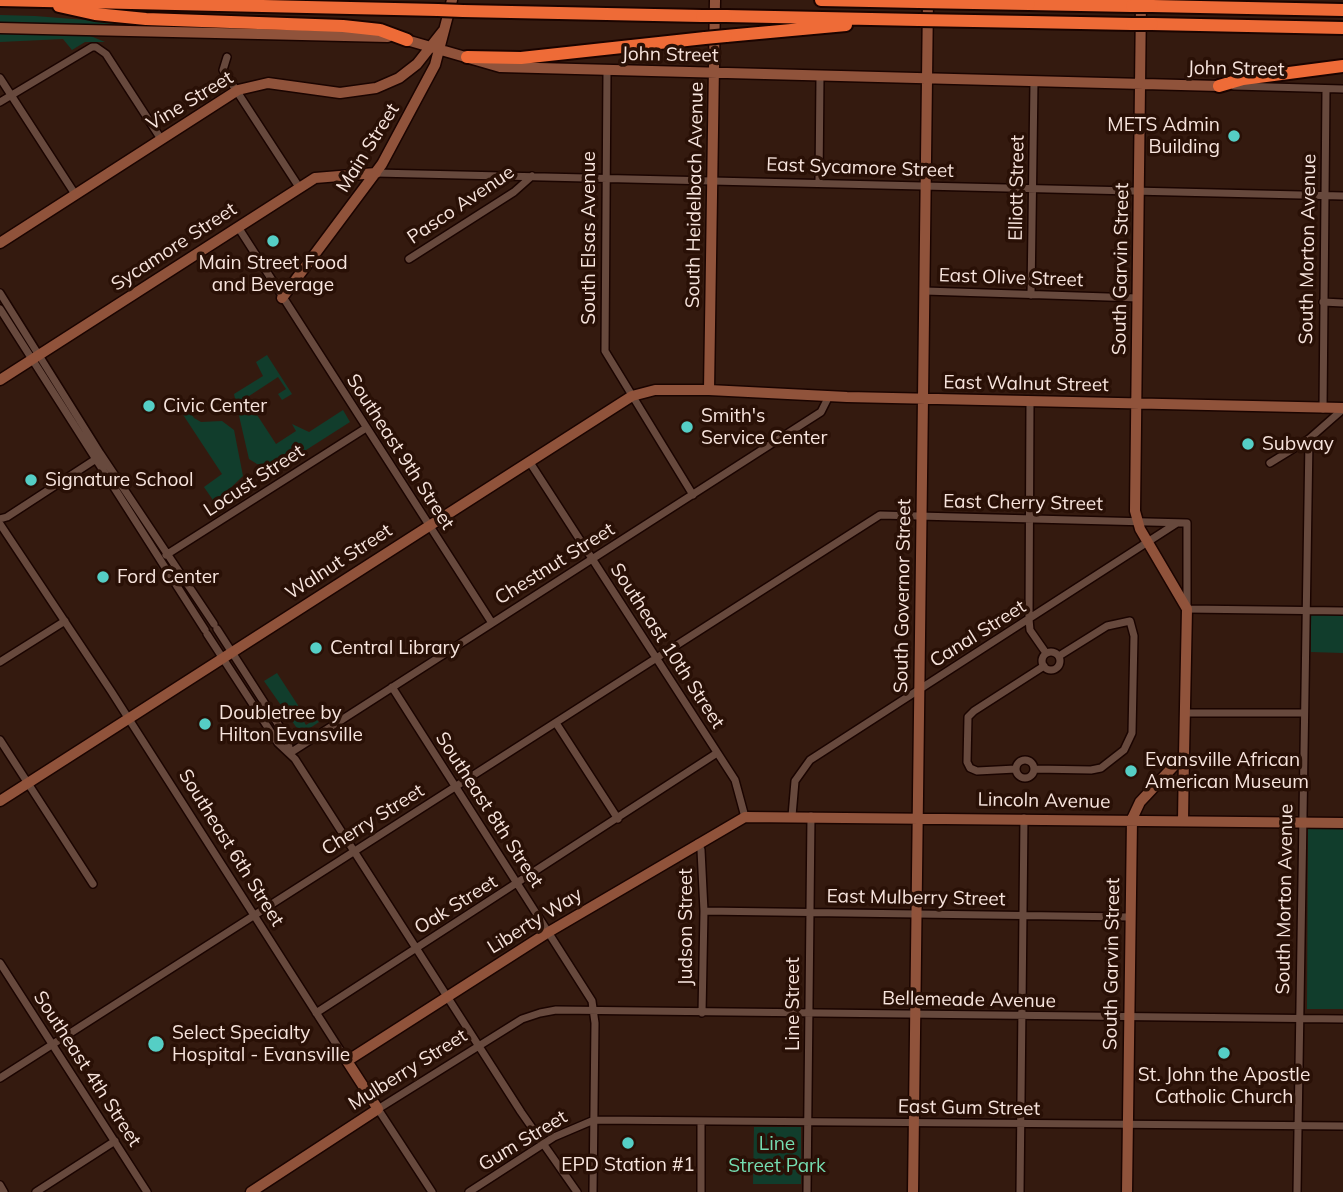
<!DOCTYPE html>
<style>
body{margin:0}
canvas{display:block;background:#341a0f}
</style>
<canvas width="1343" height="1192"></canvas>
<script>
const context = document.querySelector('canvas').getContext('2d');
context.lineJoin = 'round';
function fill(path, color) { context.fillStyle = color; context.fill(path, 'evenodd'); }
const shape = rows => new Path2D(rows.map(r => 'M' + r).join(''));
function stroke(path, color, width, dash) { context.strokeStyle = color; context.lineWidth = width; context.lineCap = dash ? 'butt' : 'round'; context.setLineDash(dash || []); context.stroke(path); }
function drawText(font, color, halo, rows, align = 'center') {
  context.font = font + ' Mulish,sans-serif'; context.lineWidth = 7; context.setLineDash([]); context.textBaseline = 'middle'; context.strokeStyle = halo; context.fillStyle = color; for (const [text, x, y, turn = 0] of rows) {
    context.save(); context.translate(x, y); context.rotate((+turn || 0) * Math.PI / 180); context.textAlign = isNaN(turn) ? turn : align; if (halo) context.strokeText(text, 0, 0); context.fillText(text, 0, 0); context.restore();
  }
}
fill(shape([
 [0,15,35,16,123,23,122,27,0,24],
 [0,33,88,35,105,42,85,42,72,50,63,39,0,42],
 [267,355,292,394,282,400,278,394,286,389,278,377,246,398,276,444,296,431,292,424,309,432,343,410,350,422,281,466,257,464,249,459,234,394,263,376,256,362],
 [182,401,194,418,201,422,222,421,234,430,243,476,215,503,204,487,222,474,176,404],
 [1311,615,1343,615,1343,653,1311,652],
 [277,673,303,713,300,715,306,725,316,719,319,722,301,734,264,681],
 [1308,829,1343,829,1343,1009,1307,1009],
 [754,1127,801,1127,801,1184,753,1184]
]), '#113d2c');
const street = shape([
 [227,57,223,70,299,187],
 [607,71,605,351,693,495],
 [0,78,75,194],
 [1234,86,1343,89],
 [0,102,92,47,96,47,106,54,161,139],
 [376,173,1343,196],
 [819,183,820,76],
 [238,227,492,623],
 [409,259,514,192,532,176],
 [925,291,1138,298],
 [0,293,100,453,214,624],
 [1031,295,1034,82],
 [1323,302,1343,303],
 [0,309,205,630],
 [1030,401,1029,619,1030,630,1046,653],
 [1323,409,1326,90],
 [529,461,735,780,745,817],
 [1270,463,1309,439,1343,409],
 [0,519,7,517,96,459],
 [0,524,111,691,347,1061],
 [166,555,366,428],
 [217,629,287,738,290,752],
 [207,634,278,743,295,759,521,1112,577,1192],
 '1042 661a9 9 0 1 1 18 0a9 9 0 1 1-18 0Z',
 [0,662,65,621],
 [392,687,592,1001,595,1023,593,1192],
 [1185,713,1304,713],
 [556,723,618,819],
 [0,740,93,884],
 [290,753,821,412,829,396],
 '1016 769a9 9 0 1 1 18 0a9 9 0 1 1-18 0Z',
 [1016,769,977,771,970,768,967,762,968,717,974,711,1044,666],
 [1035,769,1091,770,1101,768,1124,750,1132,733,1134,636,1130,621,1107,626,1059,656],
 [792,816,795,781,810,760,1177,523],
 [698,843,701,850,704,911,702,1013],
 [704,911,1129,917],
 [0,963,147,1192],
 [316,1013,717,753],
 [0,1078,880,515,1187,523,1187,609,1343,611],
 [0,1185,4,1192],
 [36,1192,115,1141],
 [432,1192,378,1109,522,1019,540,1013,556,1010,1343,1019],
 [469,1192,554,1137,594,1120,1343,1126],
 [701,1192,701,1121],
 [807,1192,811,816],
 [1020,1192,1024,818],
 [1297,1192,1309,439]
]);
const secondary = shape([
 [0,28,388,37],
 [403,39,500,67,1219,86],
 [0,243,238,90,268,83,340,93,376,88,399,78,417,64,443,31],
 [282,298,382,164,435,65,452,0],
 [0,380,315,178,376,173],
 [709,390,715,0],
 [0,801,632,396,655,390,709,390,847,397,1343,408],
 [1183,821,1184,755],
 [251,1192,378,1109,347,1061,547,933,745,817,1343,823],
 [913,1192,928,0],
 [1127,1192,1132,819,1140,802,1184,755,1187,609,1140,529,1135,511,1141,1]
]);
const highway = shape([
 [0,0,438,10],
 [821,0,919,2],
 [1029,4,1132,6],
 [59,6,95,14,146,19,343,26,380,30,407,40],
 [1152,6,1343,10],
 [463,11,702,16],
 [726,16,919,20],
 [1029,22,1132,24],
 [1152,24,1343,28],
 [726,36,846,25],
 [467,57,521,58,705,38],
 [1219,86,1243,79,1343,66]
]);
stroke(street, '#1a0400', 10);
stroke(secondary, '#1a0400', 13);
stroke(highway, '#1a0400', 16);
stroke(street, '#67493d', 7);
stroke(secondary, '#90533b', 10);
stroke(highway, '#ee6b37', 12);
const highwayBridge = shape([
 [919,2,1029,4],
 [1132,6,1152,6],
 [438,10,463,11],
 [702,16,726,16],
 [919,20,1029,22],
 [1132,24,1152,24],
 [705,38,726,36]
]);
stroke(highwayBridge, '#1a0400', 16, []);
stroke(highwayBridge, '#ee6b37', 12);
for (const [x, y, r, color] of [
 [1234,136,7,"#55cec5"],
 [273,241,7,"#55cec5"],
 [149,406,7,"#55cec5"],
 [687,427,7,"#55cec5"],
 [1248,444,7,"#55cec5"],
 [31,480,7,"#55cec5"],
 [103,577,7,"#55cec5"],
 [316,648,7,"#55cec5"],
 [205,724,7,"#55cec5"],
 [1131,771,7,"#55cec5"],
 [156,1044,9,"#55cec5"],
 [1224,1053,7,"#55cec5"],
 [628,1143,7,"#55cec5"]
]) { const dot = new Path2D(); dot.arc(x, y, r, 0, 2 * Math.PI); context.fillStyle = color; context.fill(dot); stroke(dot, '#291006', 2.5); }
drawText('19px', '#f7e4dd', '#291006', [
 ["John Street",670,55,1],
 ["John Street",1236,69,1],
 ["Vine Street",190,101,-31],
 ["Main Street",368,148,-58],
 ["East Sycamore Street",860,168,2],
 ["Elliott Street",1017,188,-89],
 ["South Heidelbach Avenue",695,195,-89],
 ["Pasco Avenue",461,205,-34],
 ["South Elsas Avenue",589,238,-90],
 ["Sycamore Street",174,247,-33],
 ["South Morton Avenue",1308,249,-89],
 ["South Garvin Street",1121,269,-89],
 ["East Olive Street",1011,278,2],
 ["East Walnut Street",1026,384,1],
 ["Southeast 9th Street",400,452,57],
 ["Locust Street",254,481,-33],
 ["East Cherry Street",1023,503,1],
 ["Walnut Street",339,562,-33],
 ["Chestnut Street",555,564,-32],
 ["South Governor Street",903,596,-89],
 ["Canal Street",978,634,-32],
 ["Southeast 10th Street",667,646,57],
 ["Lincoln Avenue",1044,801,1],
 ["Southeast 8th Street",489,810,57],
 ["Cherry Street",373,820,-32],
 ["Southeast 6th Street",231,848,58],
 ["East Mulberry Street",916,898,1],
 ["South Morton Avenue",1285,899,-89],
 ["Oak Street",456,905,-32],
 ["Liberty Way",535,921,-32],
 ["Judson Street",686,927,-90],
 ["South Garvin Street",1112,964,-89],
 ["Bellemeade Avenue",969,1000,1],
 ["Line Street",793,1004,-90],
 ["Southeast 4th Street",87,1069,57],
 ["Mulberry Street",408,1070,-32],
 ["East Gum Street",969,1108,1],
 ["Gum Street",523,1141,-31]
]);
drawText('19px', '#f7e4dd', '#291006', [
 ["METS Admin",1220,125,"right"],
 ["Building",1220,147,"right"],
 ["Main Street Food",273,263,"center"],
 ["and Beverage",273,285,"center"],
 ["Civic Center",163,406],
 ["Smith's",701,416],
 ["Service Center",701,438],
 ["Subway",1262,444],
 ["Signature School",45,480],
 ["Ford Center",117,577],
 ["Central Library",330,648],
 ["Doubletree by",219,713],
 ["Hilton Evansville",219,735],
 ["Evansville African",1145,760],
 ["American Museum",1145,782],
 ["Select Specialty",172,1033],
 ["Hospital - Evansville",172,1055],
 ["St. John the Apostle",1224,1075,"center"],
 ["Catholic Church",1224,1097,"center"],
 ["EPD Station #1",628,1165,"center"]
], 'left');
drawText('19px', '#75ddb1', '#291006', [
 ["Line",777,1144],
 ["Street Park",777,1166]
]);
</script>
